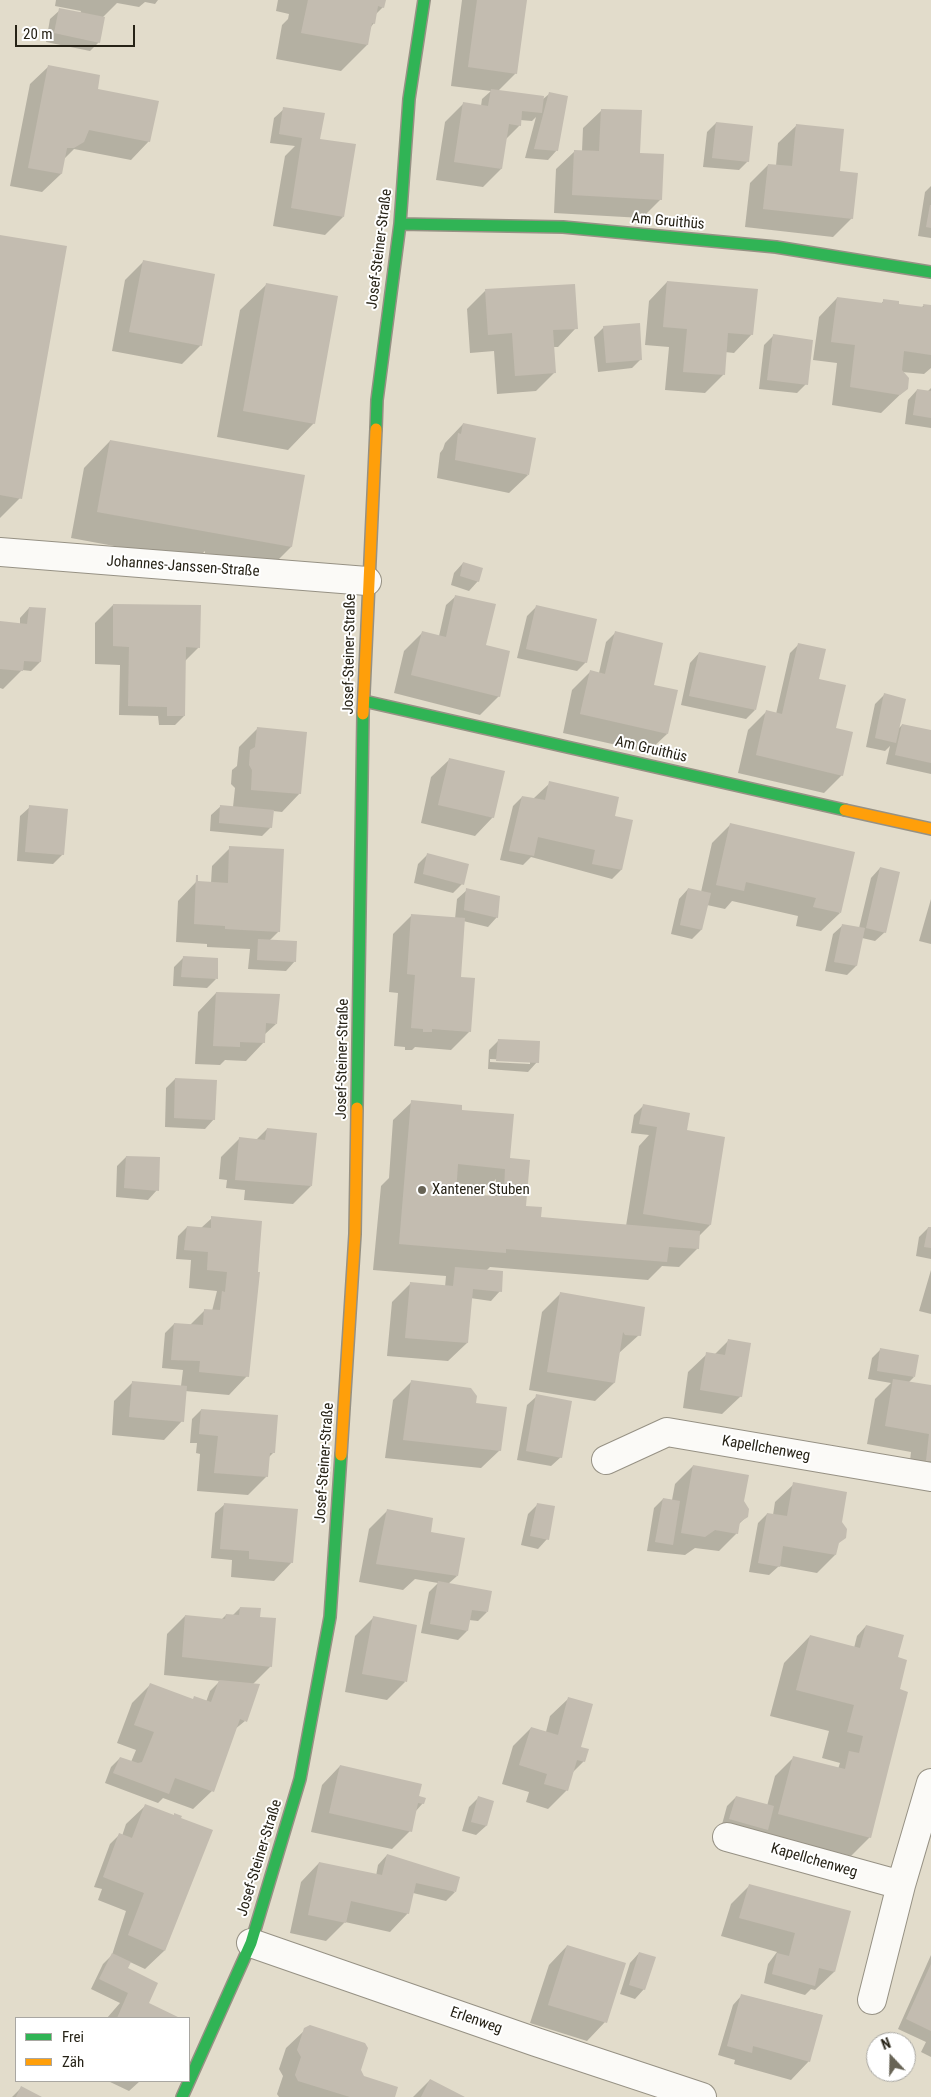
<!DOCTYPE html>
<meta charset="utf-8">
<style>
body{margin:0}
#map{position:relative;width:931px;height:2097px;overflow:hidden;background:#e2dccb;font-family:"Roboto Condensed",sans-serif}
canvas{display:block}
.legend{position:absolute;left:15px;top:2017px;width:175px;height:65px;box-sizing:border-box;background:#fff;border:1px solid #a9a7a2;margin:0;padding:6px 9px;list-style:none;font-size:15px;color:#272317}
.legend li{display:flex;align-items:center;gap:10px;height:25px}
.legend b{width:25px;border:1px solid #a9a7a2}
.north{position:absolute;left:866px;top:2032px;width:50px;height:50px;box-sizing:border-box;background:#fff;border:1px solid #a9a7a2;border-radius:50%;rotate:339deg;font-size:14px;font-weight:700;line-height:20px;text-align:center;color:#272317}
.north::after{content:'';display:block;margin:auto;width:18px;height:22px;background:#686456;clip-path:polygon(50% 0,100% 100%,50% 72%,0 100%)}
.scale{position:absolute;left:15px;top:25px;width:120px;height:22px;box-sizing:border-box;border:2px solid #272317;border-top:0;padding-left:6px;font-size:15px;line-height:18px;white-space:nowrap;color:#272317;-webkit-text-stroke:4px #fff;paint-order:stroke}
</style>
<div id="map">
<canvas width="931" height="2097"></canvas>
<ul class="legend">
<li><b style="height:6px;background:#30b455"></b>Frei</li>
<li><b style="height:6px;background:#ff9f0a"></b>Zäh</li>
</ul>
<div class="north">N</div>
<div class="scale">20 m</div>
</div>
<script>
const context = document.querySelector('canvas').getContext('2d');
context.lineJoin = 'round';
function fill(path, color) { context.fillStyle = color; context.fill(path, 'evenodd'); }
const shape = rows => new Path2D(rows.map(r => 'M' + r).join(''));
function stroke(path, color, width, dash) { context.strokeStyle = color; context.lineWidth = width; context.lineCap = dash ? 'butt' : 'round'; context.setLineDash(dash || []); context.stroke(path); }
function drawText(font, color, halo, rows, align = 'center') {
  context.font = font + ' "Roboto Condensed",sans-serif'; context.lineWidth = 4; context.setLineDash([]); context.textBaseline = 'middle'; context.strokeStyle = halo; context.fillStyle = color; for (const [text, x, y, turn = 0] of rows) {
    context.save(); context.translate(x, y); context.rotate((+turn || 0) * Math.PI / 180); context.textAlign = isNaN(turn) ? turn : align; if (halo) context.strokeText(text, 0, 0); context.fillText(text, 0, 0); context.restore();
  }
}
fill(shape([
 [56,0,158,0,155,4,145,2,139,7,117,3,102,18,99,42,90,51,46,42,50,19,60,10,80,14,81,11,55,6],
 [278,0,384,0,383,7,376,14,374,23,370,28,367,45,341,71,276,59,282,25,288,19,289,14,276,11],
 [462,0,525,0,516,73,498,91,542,100,549,94,557,150,548,160,525,158,536,117,532,121,520,120,520,125,505,140,501,169,483,187,436,180,445,122,463,104,481,106,482,99,491,91,451,86],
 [49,66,96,90,149,141,131,160,74,149,64,159,61,174,42,192,10,186,30,84],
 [284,109,319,138,343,217,325,235,273,226,285,156,295,146,270,143,274,118],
 [602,110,639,154,661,199,642,218,554,213,556,169,575,151,582,151,583,128],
 [716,123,748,161,739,170,703,167,707,132],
 [797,125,838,172,852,218,833,237,745,227,750,183,768,165,776,166,778,143],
 [931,186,931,238,918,236,925,192],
 [0,236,20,498,0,518],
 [143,262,201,345,182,364,112,351,125,280],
 [667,282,752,334,734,353,725,352,723,375,705,393,665,390,669,347,645,345,649,301],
 [267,284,314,423,288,450,217,437,240,310],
 [485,291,576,328,558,347,553,347,555,372,536,391,497,394,494,351,470,353,467,309],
 [837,298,881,304,884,300,898,305,921,308,924,305,931,306,931,368,924,374,902,372,907,388,881,413,832,405,837,363,813,360,819,317],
 [604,327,641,359,632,368,598,372,594,337],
 [773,336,806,384,797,393,759,389,764,345],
 [931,388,931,428,905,424,908,400,917,390,927,392],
 [463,424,528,475,509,493,437,478,440,453,443,449,445,443],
 [110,441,304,476,291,547,273,565,205,553,205,551,195,561,71,538,84,468],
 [463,563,478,581,469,591,451,585,454,573],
 [456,596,483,646,499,696,480,715,394,693,404,651,422,633,439,636,446,605],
 [113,605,199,647,185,661,184,716,175,725,159,725,158,716,119,715,120,665,95,664,95,623],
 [536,607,586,662,577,671,517,658,527,616],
 [29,608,40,662,31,671,22,670,3,689,0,688,0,623,20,624,20,618],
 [615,633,652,686,667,734,648,752,563,733,572,690,591,671,599,673,606,642],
 [799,644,818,680,835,728,842,775,824,793,738,773,748,730,766,712,776,714,790,653],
 [699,653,755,710,746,719,681,705,690,663],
 [884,695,897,730,902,725,931,732,931,774,886,764,890,746,885,751,866,747,875,704],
 [257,729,300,793,282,812,273,811,271,827,262,836,210,831,211,815,221,806,233,807,235,788,231,784,232,770,237,766,239,747],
 [450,759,493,817,475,836,421,823,431,777],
 [550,783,613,820,621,870,612,879,531,857,523,865,500,860,513,806,522,797,533,799],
 [30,807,63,854,53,864,17,861,20,816],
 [730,825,840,913,821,931,796,926,798,916,732,901,725,909,707,905,701,930,692,939,671,934,679,899,688,889,701,892,712,843],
 [230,848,279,931,269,941,295,961,286,971,248,969,250,949,207,947,207,944,176,942,178,901,196,882,211,883,212,866],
 [428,854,462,884,453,893,414,883,418,864],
 [880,868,885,932,875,941,862,938,856,966,847,975,825,971,833,934,843,925,859,928,871,878],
 [467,890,497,917,488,927,463,921,459,978,470,1031,451,1050,415,1047,412,1050,405,1050,405,1047,394,1046,398,993,389,992,393,934,412,915,455,919,457,899],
 [931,899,931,944,919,941],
 [183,958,216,979,207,988,173,986,174,967],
 [216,993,276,1024,264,1035,264,1042,246,1061,225,1060,220,1065,195,1064,198,1012],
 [498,1041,537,1062,528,1072,488,1069,489,1050],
 [490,1059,530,1061,530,1064,490,1062],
 [175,1079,214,1119,205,1129,165,1127,166,1088],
 [412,1102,461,1111,508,1162,525,1207,540,1219,626,1226,639,1146,649,1135,631,1133,634,1115,643,1106,686,1130,710,1225,699,1236,698,1248,679,1267,662,1266,648,1280,490,1267,486,1271,500,1291,491,1301,470,1298,467,1343,448,1361,387,1356,392,1302,410,1284,445,1287,446,1276,373,1270,381,1186,389,1178,393,1120],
 [496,1179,495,1197,454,1194,455,1183,489,1187],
 [267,1129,311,1186,293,1204,244,1200,245,1190,226,1188,227,1180,219,1179,221,1157,239,1139,256,1140],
 [126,1157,157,1190,148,1200,116,1197,117,1166],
 [212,1218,261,1222,247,1376,229,1395,185,1391,182,1421,164,1440,112,1435,114,1401,133,1382,181,1386,183,1370,162,1368,165,1333,174,1324,190,1325,205,1310,212,1311,217,1291,189,1288,191,1260,176,1259,178,1236,187,1227,201,1228],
 [928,1228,931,1228,931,1259,916,1256,919,1237],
 [931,1270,931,1314,919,1311],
 [561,1293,639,1335,619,1353,614,1383,595,1401,529,1390,542,1312],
 [728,1341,741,1396,722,1414,683,1408,688,1372,707,1354,714,1355],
 [881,1349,914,1377,908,1383,931,1387,931,1472,910,1461,911,1452,867,1444,875,1399,891,1383,868,1379,872,1358],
 [411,1382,475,1403,500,1450,481,1468,385,1458,393,1400],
 [537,1396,561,1457,551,1466,517,1460,527,1405],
 [201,1410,274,1452,268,1458,266,1477,248,1495,197,1491,200,1454,196,1453,197,1443,190,1443,192,1419],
 [693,1466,743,1502,746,1517,739,1524,737,1533,719,1551,695,1548,685,1555,647,1551,654,1508,663,1499,672,1500,675,1484],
 [794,1484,837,1545,835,1555,817,1573,779,1566,769,1575,749,1572,758,1523,767,1514,773,1515,775,1502],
 [225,1504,292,1562,274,1581,231,1577,232,1560,211,1558,215,1513],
 [537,1505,547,1539,538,1549,521,1545,528,1514],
 [387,1511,429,1533,457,1576,448,1584,487,1612,478,1621,469,1620,467,1631,458,1640,421,1633,429,1592,438,1583,415,1579,403,1590,359,1582,369,1529],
 [240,1608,271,1666,253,1684,245,1721,234,1730,212,1791,193,1809,163,1798,158,1803,105,1783,111,1767,120,1758,131,1762,136,1750,117,1743,132,1703,151,1684,192,1700,206,1702,210,1691,220,1681,164,1675,167,1634,185,1616,222,1619,226,1615,232,1616],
 [374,1617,405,1682,387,1700,345,1692,355,1636],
 [866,1626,897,1656,898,1690,870,1837,851,1856,762,1833,721,1828,727,1806,736,1797,767,1806,775,1776,794,1757,838,1769,840,1763,822,1758,829,1731,770,1716,784,1663,810,1636,854,1648,857,1636],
 [569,1698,584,1761,571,1774,567,1790,548,1809,526,1802,529,1792,502,1784,513,1746,531,1728,546,1732,550,1716],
 [340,1766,417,1797,423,1803,415,1812,410,1831,392,1849,311,1832,322,1785],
 [479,1797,486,1826,476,1835,462,1831,469,1807],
 [145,1806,173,1816,175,1814,179,1819,211,1831,164,1951,145,1969,130,1962,127,1969,147,2004,175,2018,107,2018,120,2003,91,1989,103,1964,112,1955,126,1911,98,1900,102,1889,94,1887,110,1844,119,1835,122,1836,126,1824],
 [387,1855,455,1892,446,1901,413,1893,408,1913,390,1932,345,1922,326,1941,290,1933,301,1882,319,1863,376,1876,378,1865],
 [749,1886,849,1912,834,1972,815,1990,811,1989,805,1995,764,1983,768,1964,777,1952,721,1936,731,1904],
 [567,1946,605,2022,587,2041,530,2023,549,1965],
 [639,1953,644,1989,635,1999,620,1994,630,1963],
 [931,1955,931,2057,921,2052,926,2042,898,2029],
 [742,1995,822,2015,809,2061,791,2080,734,2064,735,2060,718,2055,733,2005],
 [305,2030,360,2070,363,2077,393,2097,279,2097,277,2094,283,2076,279,2069,286,2048],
 [430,2080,462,2097,413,2097],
 [108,2081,140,2081,129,2091],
 [21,2088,39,2097,12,2097]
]), '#0003');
fill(shape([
 [308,0,386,0,384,8,378,6,375,24,372,23,368,45,301,33],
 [477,0,527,0,517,74,468,67],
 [59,8,105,17,100,43,54,33],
 [48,65,100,75,98,89,159,101,150,142,89,130,84,142,74,148,67,148,62,174,28,168],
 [491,89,544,96,542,113,522,111,521,126,509,124,502,169,454,162,463,102,488,106],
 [549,92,568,96,558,151,534,149],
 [283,107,325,113,320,139,356,144,344,217,291,208,302,138,279,134],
 [601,109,642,110,640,153,664,154,662,200,572,195,574,150,599,151],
 [716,122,753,126,749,162,712,158],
 [796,124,844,129,840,171,858,173,853,219,763,209,768,164,792,166],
 [930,205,931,205,931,228,926,227],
 [0,235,67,246,22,499,0,495],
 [143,260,215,274,202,346,129,332],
 [667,281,758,289,753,335,728,333,725,375,683,372,687,329,663,327],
 [266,283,338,296,315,424,243,411],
 [575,284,578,329,553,330,556,373,515,376,512,333,488,335,485,289],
 [837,297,883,303,883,299,899,301,899,304,924,307,923,304,931,305,931,355,904,351,902,370,909,378,908,389,900,395,850,387,855,345,831,342],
 [640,323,642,360,606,363,603,326],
 [773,334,813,340,808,385,767,380],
 [917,389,931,391,931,418,913,415],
 [463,423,536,438,529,475,455,460,458,433,461,434],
 [110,440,305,475,292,547,97,512],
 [463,562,483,568,479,582,460,576],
 [455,595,496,604,486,645,510,651,500,697,411,675,422,631,446,637],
 [113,604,201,605,200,648,186,647,185,716,167,716,167,707,128,706,129,647,113,646],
 [536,605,597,619,587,663,526,649],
 [29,607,46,608,41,662,24,661,23,671,0,669,0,621,27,624],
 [615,631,663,643,654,685,678,690,668,734,580,714,590,670,605,674],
 [798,643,826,649,819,679,846,685,836,728,853,732,843,776,756,755,766,710,782,714],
 [699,652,766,666,756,710,689,696],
 [884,693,906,699,896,743,875,738],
 [902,724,931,730,931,763,895,755],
 [257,727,307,732,301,794,251,790,252,770,249,765,250,750,255,747],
 [449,758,505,771,494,818,438,805],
 [549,781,619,797,615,816,633,820,622,870,592,864,595,850,538,837,534,856,509,851,522,796,545,800],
 [29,805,68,809,64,855,25,852],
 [220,805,274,810,272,828,219,823],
 [730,823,855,852,841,913,813,907,816,898,746,882,744,891,716,885],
 [229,846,284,849,280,932,225,929,225,926,194,924,196,875,198,875,198,881,228,883],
 [427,853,469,864,464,885,423,874],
 [880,867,900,872,886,933,866,928],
 [466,888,500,896,498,918,464,910],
 [688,888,711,893,702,930,680,925],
 [411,914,465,918,461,977,475,978,471,1032,432,1029,432,1032,423,1032,423,1029,411,1028,415,975,407,974],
 [842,924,865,928,857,966,834,962],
 [258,939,297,941,296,962,257,960],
 [183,956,218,958,218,979,181,977],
 [216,992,280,994,277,1024,266,1023,265,1043,240,1042,240,1047,213,1046],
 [498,1039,540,1041,539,1063,496,1061],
 [175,1078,217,1080,215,1120,174,1118],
 [411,1100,462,1105,462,1110,514,1114,510,1158,530,1160,526,1206,542,1207,541,1217,700,1231,699,1249,669,1247,667,1262,506,1249,506,1253,399,1244],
 [458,1164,505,1169,504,1193,508,1197,456,1193],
 [643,1104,690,1113,687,1130,725,1137,711,1225,643,1214,657,1127,639,1124],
 [267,1128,317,1133,312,1186,235,1180,239,1137,265,1140],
 [126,1156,160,1157,159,1191,124,1188],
 [211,1216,262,1221,258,1272,260,1272,249,1377,199,1372,200,1361,171,1360,174,1323,203,1325,204,1309,220,1310,222,1291,225,1292,227,1272,207,1270,208,1252,184,1250,187,1226,211,1228],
 [928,1227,931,1227,931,1248,924,1247],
 [455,1267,503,1271,502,1292,473,1289,468,1343,405,1338,410,1282,453,1286],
 [560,1292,645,1307,641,1336,625,1335,623,1332,615,1383,547,1372],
 [728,1339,751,1343,742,1397,700,1390,706,1352,725,1355],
 [880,1348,919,1355,915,1377,877,1371],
 [893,1379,931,1385,931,1461,926,1461,929,1434,885,1426],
 [411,1380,471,1388,477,1396,476,1403,507,1407,501,1451,403,1440],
 [132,1381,187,1386,184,1422,129,1417],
 [536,1394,572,1401,562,1458,526,1451],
 [201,1409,278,1415,275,1453,270,1453,268,1477,214,1473,218,1436,199,1434],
 [693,1465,749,1475,744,1501,749,1509,748,1517,740,1522,738,1534,715,1530,705,1537,681,1533],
 [793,1482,847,1492,842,1522,847,1529,846,1538,839,1543,836,1555,783,1546,780,1567,758,1563,767,1513,787,1516],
 [663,1498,680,1501,673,1545,655,1542],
 [224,1503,298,1509,293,1563,249,1559,249,1551,220,1549],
 [537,1503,555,1506,549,1540,530,1536],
 [387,1509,433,1518,431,1532,465,1538,458,1576,376,1564],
 [438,1581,492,1591,488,1612,472,1610,468,1631,430,1624],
 [240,1607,261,1608,260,1617,276,1618,272,1667,182,1657,185,1615,225,1619,226,1614,239,1615],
 [373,1616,417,1625,407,1682,362,1674],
 [866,1625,904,1635,898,1657,907,1660,900,1689,908,1692,871,1838,778,1814,793,1756,845,1769,849,1751,859,1753,863,1736,847,1732,854,1705,796,1690,810,1635,860,1648],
 [219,1680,260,1684,247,1722,240,1719,214,1792,175,1778,169,1794,113,1773,120,1757,138,1763,142,1762,154,1732,134,1725,150,1683,193,1699,194,1696,211,1702],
 [568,1697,593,1704,581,1747,589,1749,585,1762,577,1760,568,1791,544,1784,547,1774,519,1765,531,1727,558,1735],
 [340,1765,422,1784,419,1796,426,1798,424,1804,418,1803,412,1832,329,1813],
 [478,1796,494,1801,487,1826,471,1822],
 [736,1796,774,1806,768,1830,729,1819],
 [145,1804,174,1815,174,1813,182,1816,181,1818,213,1830,165,1951,128,1935,144,1893,103,1877,119,1833,132,1838],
 [387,1854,460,1877,456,1892,416,1883,409,1914,351,1901,346,1923,308,1915,319,1862,382,1875],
 [749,1884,851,1911,835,1972,819,1968,815,1986,772,1974,777,1953,789,1956,795,1933,739,1918],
 [567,1945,626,1963,607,2023,548,2005],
 [639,1952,656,1957,645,1990,629,1985],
 [112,1953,131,1962,128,1968,158,1983,149,2003,180,2018,117,2018,128,1993,99,1979],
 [931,1964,931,2031,906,2019],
 [741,1994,823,2015,810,2062,753,2046,752,2053,727,2046],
 [310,2025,365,2043,368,2048,361,2070,364,2076,398,2087,395,2097,350,2097,298,2081,295,2075,301,2057,297,2050,304,2028],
 [430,2079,465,2097,421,2097],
 [21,2086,42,2097,16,2097]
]), '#c3bcb0');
const street = shape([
 [0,552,367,581],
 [606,1460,667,1432,931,1477],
 [727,1837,901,1885],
 [251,1943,536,2042,702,2097],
 [872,2000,901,1885,931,1783]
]);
const fast = shape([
 [400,224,563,227,776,247,931,272],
 [376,429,377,400,400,224,409,99,424,0],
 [364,701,845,810],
 [357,1108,363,714],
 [182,2097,251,1943,300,1779,330,1617,341,1455]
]);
const slow = shape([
 [363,714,376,429],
 [845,810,931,829],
 [341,1455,355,1234,357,1108]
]);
stroke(street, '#969184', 30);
stroke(fast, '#969184', 14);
stroke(slow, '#969184', 14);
stroke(street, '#fbfaf7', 28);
stroke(fast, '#30b455', 11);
stroke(slow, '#ff9f0a', 11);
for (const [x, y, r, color] of [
 [422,1190,5,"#686456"]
]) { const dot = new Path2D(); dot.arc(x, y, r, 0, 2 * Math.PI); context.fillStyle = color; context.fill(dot); stroke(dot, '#fff', 2); }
drawText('15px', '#272317', '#fff', [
 ["Am Gruithüs",668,222,5],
 ["Josef-Steiner-Straße",380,249,-83],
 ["Johannes-Janssen-Straße",183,567,4],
 ["Josef-Steiner-Straße",350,654,-89],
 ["Am Gruithüs",651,750,13],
 ["Josef-Steiner-Straße",343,1059,-89],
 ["Kapellchenweg",766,1449,10],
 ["Josef-Steiner-Straße",325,1463,-86],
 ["Josef-Steiner-Straße",260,1858,-73],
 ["Kapellchenweg",814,1861,16],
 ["Erlenweg",476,2021,19]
]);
drawText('15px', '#272317', '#fff', [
 ["Xantener Stuben",432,1190]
], 'left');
</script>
